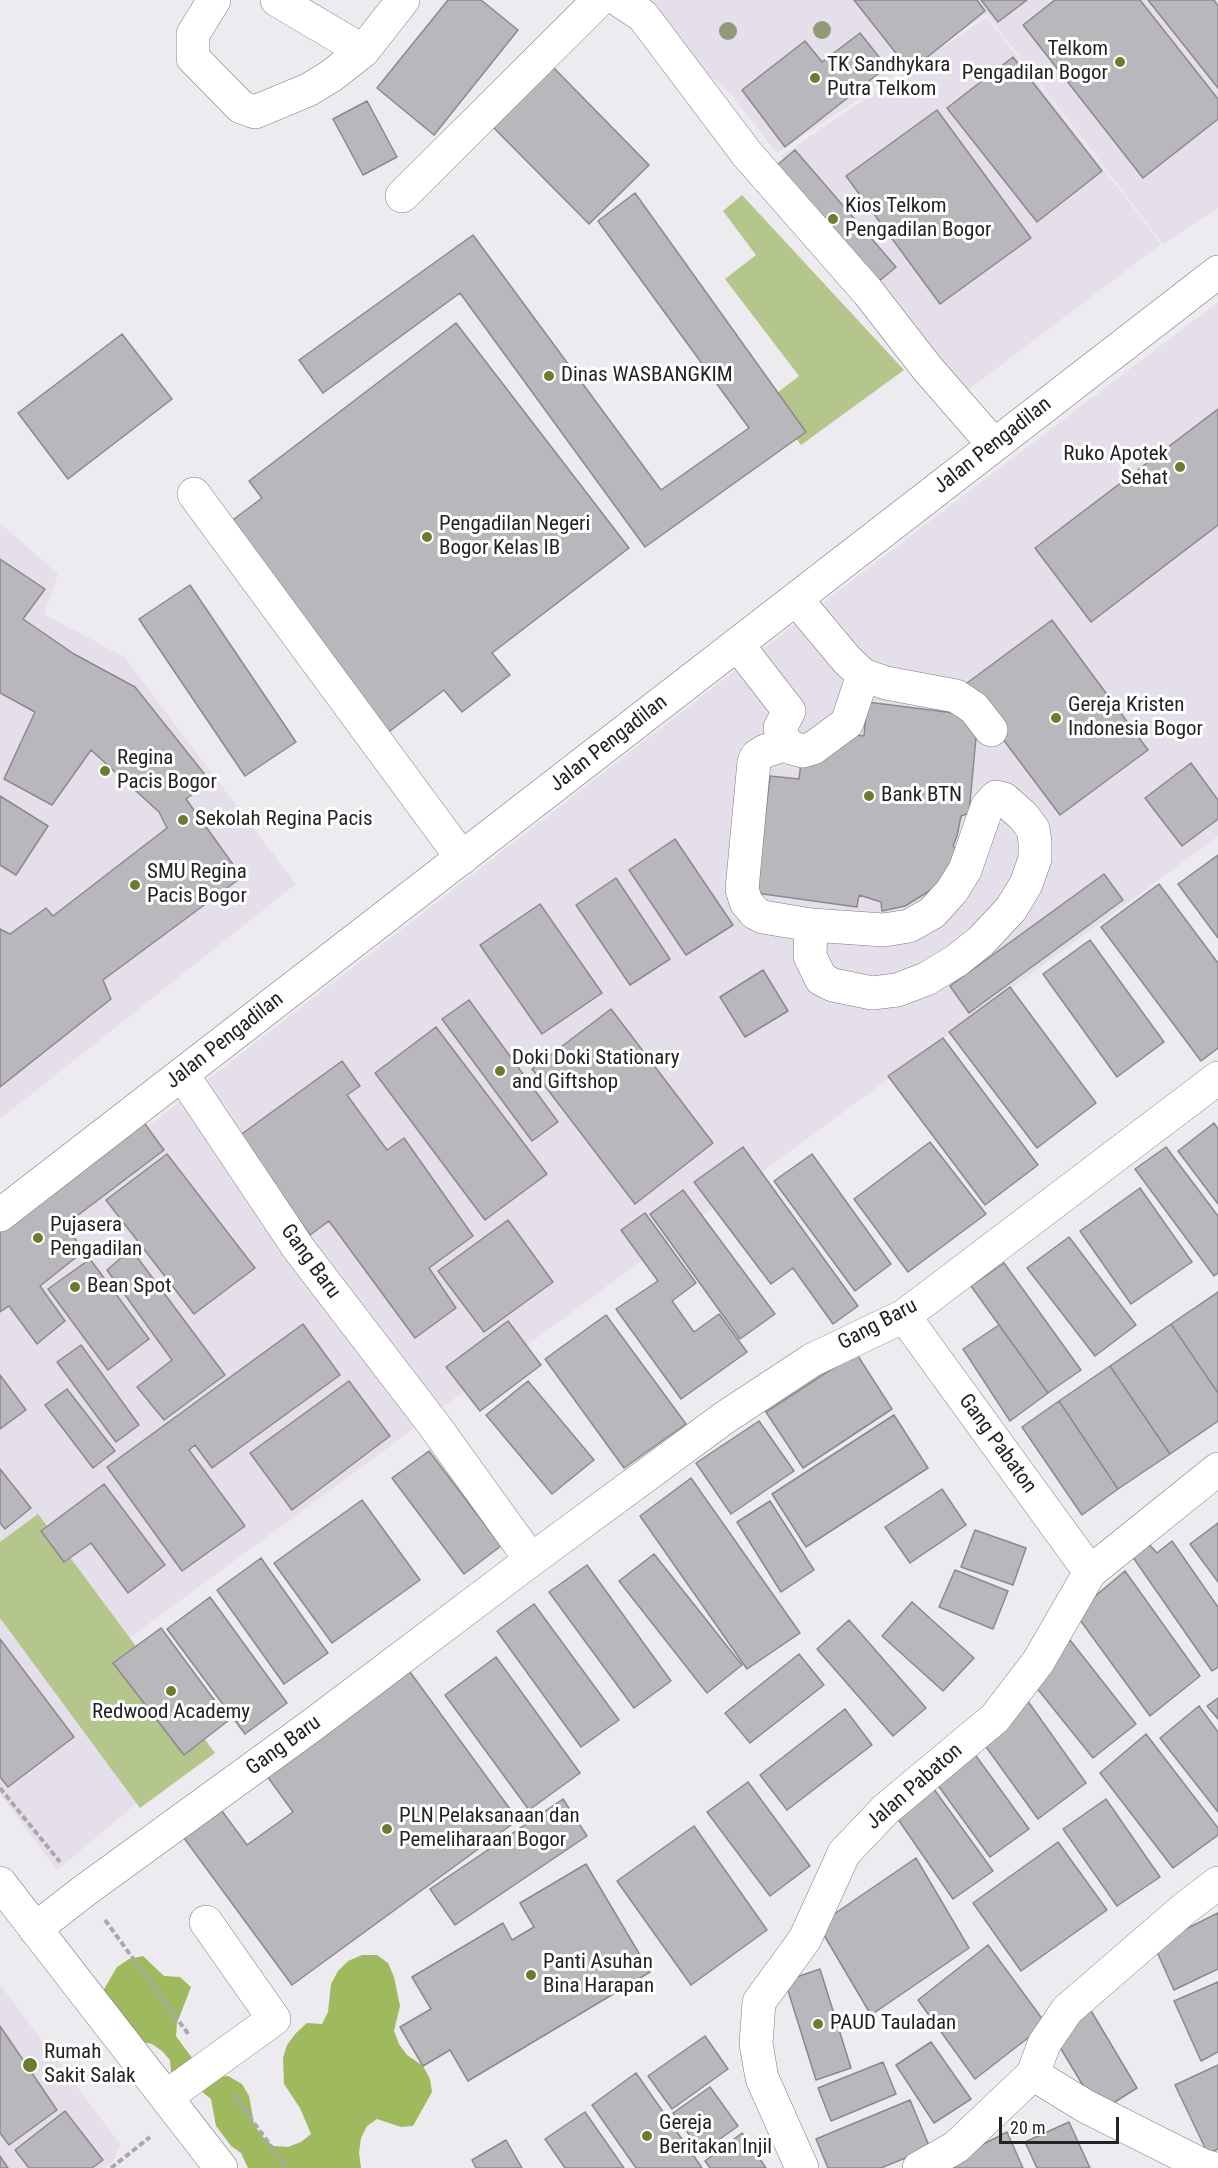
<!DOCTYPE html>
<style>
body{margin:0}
#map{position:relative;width:1218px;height:2168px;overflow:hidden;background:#edebef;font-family:"Roboto Condensed",sans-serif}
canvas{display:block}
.scale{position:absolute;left:999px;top:2117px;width:120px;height:27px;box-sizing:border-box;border:3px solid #232324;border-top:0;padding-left:8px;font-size:18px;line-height:21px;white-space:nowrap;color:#232324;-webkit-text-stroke:4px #fff;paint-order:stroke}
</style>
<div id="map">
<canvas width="1218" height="2168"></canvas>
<div class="scale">20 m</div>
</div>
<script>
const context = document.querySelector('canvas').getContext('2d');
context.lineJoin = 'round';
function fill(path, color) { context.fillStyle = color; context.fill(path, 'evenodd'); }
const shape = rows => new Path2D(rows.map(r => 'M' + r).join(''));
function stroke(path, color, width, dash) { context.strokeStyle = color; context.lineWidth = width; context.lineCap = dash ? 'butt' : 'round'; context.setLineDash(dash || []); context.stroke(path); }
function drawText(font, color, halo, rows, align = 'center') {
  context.font = font + ' "Roboto Condensed",sans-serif'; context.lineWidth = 6; context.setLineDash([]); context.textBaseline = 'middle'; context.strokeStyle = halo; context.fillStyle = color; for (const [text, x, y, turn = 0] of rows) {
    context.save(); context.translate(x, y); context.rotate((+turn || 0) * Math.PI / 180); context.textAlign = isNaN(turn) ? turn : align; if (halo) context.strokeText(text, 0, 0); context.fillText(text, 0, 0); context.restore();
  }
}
fill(shape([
 [625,0,1218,0,1218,208,1163,244,987,14,777,153,730,93,621,3],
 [987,17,1161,244,964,393,781,156],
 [1218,302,1218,836,101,1659,155,1788,57,1870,0,1794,0,1241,808,614],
 [0,523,58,574,44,614,124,657,296,884,0,1119],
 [0,1985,121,2145,112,2162,103,2168,0,2168]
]), '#e4dfeb');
fill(shape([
 [742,195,904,370,801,445,767,401,799,376,725,279,756,255,723,211],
 [38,1514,215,1753,140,1808,0,1618,0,1542]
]), '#b4c68b');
fill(shape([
 [362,1955,377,1955,388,1963,394,1977,400,2006,394,2031,399,2044,407,2055,423,2066,430,2079,432,2092,413,2126,401,2127,377,2119,367,2126,361,2138,359,2153,361,2168,248,2168,241,2153,231,2146,216,2126,211,2099,201,2091,177,2083,171,2072,170,2060,162,2051,152,2044,138,2041,103,1991,117,1967,129,1959,143,1956,164,1976,180,1977,191,1987,177,2023,176,2036,192,2058,215,2077,228,2076,242,2084,249,2096,254,2124,262,2136,273,2146,288,2147,301,2142,311,2134,300,2108,284,2084,283,2058,287,2045,296,2033,307,2023,322,2024,328,2012,331,1984,338,1971,348,1961]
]), '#9fb95e');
const building = shape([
 [448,0,481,0,518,30,434,135,377,88,448,0],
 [854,0,977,0,985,11,910,71,854,0],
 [981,0,1027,0,998,22,981,0],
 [1055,0,1140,0,1218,99,1218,119,1143,178,1023,25,1055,0],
 [1148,0,1214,0,1218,6,1218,88,1148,0],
 [860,33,887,67,785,147,742,90,805,41,822,62,860,33],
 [1013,57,1102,171,1037,222,947,108,1013,57],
 [546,60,649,165,589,224,485,119,546,60],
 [367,101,397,157,363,175,333,119,367,101],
 [937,110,1031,238,940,304,846,176,937,110],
 [795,150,896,267,871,288,770,171,795,150],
 [635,193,806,432,645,547,460,293,323,393,299,360,473,235,661,490,749,428,598,221,635,193],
 [456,323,629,548,492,653,510,675,462,712,444,690,386,734,226,525,262,498,249,481,456,323],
 [122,334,172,399,68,479,18,413,122,334],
 [1218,409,1218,525,1091,622,1035,548,1218,409],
 [0,559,45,589,23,619,74,654,135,687,210,781,186,799,242,877,103,980,111,999,0,1087,0,929,10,934,46,908,53,916,167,828,159,812,91,750,52,805,4,779,35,712,0,693,0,559],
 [190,585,296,742,245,776,139,619,190,585],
 [1052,620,1148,750,1060,815,963,686,1052,620],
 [867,702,978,716,969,813,961,816,957,836,953,846,959,851,944,878,931,890,905,906,882,911,881,902,859,895,857,907,756,893,770,776,799,779,801,762,841,733,864,736,867,702],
 [1191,763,1218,800,1218,819,1182,846,1145,798,1191,763],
 [0,796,48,826,16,875,0,865,0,796],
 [675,839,733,925,686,955,629,870,675,839],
 [1218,855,1218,938,1178,884,1218,855],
 [1104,874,1123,900,969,1013,950,986,1104,874],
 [616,878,670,959,630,985,576,905,616,878],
 [1159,884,1218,963,1218,1048,1201,1061,1101,927,1159,884],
 [540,904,602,993,542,1034,480,945,540,904],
 [1090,940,1164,1042,1117,1077,1043,974,1090,940],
 [763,970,788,1011,745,1037,720,997,763,970],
 [1010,987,1096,1103,1037,1148,949,1032,1010,987],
 [469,1000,558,1122,532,1141,442,1019,469,1000],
 [611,1009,713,1143,635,1204,532,1069,611,1009],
 [436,1027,547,1174,485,1220,375,1073,436,1027],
 [943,1038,1038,1165,985,1205,888,1076,943,1038],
 [342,1061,360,1086,347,1095,387,1150,404,1138,473,1236,429,1268,456,1308,415,1338,329,1221,310,1235,239,1136,342,1061],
 [142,1120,164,1150,65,1225,84,1251,40,1286,65,1321,37,1344,9,1306,0,1312,0,1226,142,1120],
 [1214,1123,1218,1129,1218,1204,1178,1151,1214,1123],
 [930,1142,986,1214,908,1272,854,1199,930,1142],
 [743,1147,858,1306,833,1324,793,1268,771,1284,694,1182,743,1147],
 [1166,1147,1218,1216,1218,1273,1214,1276,1135,1169,1166,1147],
 [167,1154,255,1268,194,1314,106,1200,167,1154],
 [812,1154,891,1264,855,1291,774,1181,812,1154],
 [1140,1188,1192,1262,1131,1304,1080,1231,1140,1188],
 [683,1190,775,1314,740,1339,650,1214,683,1190],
 [645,1213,696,1283,672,1301,694,1332,719,1314,747,1352,681,1399,616,1309,658,1281,621,1230,645,1213],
 [508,1220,553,1282,484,1332,438,1271,508,1220],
 [1069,1237,1136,1325,1095,1356,1027,1268,1069,1237],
 [131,1249,225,1375,164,1420,137,1387,172,1360,107,1270,131,1249],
 [90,1259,149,1339,108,1370,48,1289,90,1259],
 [1004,1263,1081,1370,1048,1393,971,1286,1004,1263],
 [1218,1292,1218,1393,1171,1324,1218,1292],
 [606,1315,686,1424,624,1468,545,1359,606,1315],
 [508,1321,541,1365,480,1411,446,1367,508,1321],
 [303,1324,340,1375,212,1468,195,1445,189,1450,245,1526,182,1571,107,1467,303,1324],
 [1171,1324,1218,1393,1218,1421,1170,1454,1110,1366,1171,1324],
 [999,1325,1048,1393,1010,1421,963,1349,999,1325],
 [81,1345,139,1425,116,1442,57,1362,81,1345],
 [856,1353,892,1409,803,1468,766,1412,856,1353],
 [1110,1366,1170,1454,1118,1489,1059,1401,1110,1366],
 [0,1375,26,1410,0,1429,0,1375],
 [349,1381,390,1436,292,1510,250,1453,349,1381],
 [528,1381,594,1460,552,1494,486,1415,528,1381],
 [67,1389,115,1451,93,1468,45,1405,67,1389],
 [1059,1401,1118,1489,1082,1515,1022,1427,1059,1401],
 [894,1415,928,1468,806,1547,772,1494,894,1415],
 [759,1421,794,1471,731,1514,696,1463,759,1421],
 [429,1451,501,1546,464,1574,392,1478,429,1451],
 [0,1469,31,1508,5,1529,0,1523,0,1469],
 [691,1478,800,1633,747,1669,640,1516,691,1478],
 [104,1484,165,1565,128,1593,91,1543,64,1562,41,1531,104,1484],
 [942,1489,966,1525,910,1563,885,1527,942,1489],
 [362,1500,420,1580,332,1643,274,1563,362,1500],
 [770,1501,814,1570,781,1592,737,1522,770,1501],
 [1218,1523,1218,1582,1190,1544,1218,1523],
 [975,1530,1026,1548,1013,1585,961,1567,975,1530],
 [1172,1541,1218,1607,1218,1667,1212,1671,1130,1553,1147,1542,1157,1553,1172,1541],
 [654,1554,742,1665,707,1693,619,1581,654,1554],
 [261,1558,328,1653,284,1684,217,1590,261,1558],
 [587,1565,671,1681,634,1708,549,1592,587,1565],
 [955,1570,1008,1591,993,1629,939,1607,955,1570],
 [1125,1571,1200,1676,1150,1716,1075,1613,1125,1571],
 [210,1597,287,1703,245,1734,167,1629,210,1597],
 [912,1602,974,1658,943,1691,882,1636,912,1602],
 [534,1604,619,1720,581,1747,497,1631,534,1604],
 [849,1620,926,1708,893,1736,817,1649,849,1620],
 [161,1628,229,1720,184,1755,113,1663,161,1628],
 [0,1639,74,1737,8,1787,0,1777,0,1639],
 [1070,1640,1136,1724,1093,1758,1028,1677,1070,1640],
 [799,1654,824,1685,750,1743,725,1713,799,1654],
 [496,1657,580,1773,529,1810,445,1695,496,1657],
 [410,1672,518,1820,292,1985,184,1838,222,1811,247,1845,293,1812,267,1776,410,1672],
 [1218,1698,1218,1719,1207,1706,1218,1698],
 [1027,1700,1086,1783,1038,1819,979,1737,1027,1700],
 [1199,1706,1218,1732,1218,1812,1160,1738,1199,1706],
 [845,1709,872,1745,787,1810,760,1775,845,1709],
 [1146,1734,1218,1828,1218,1835,1173,1868,1100,1773,1146,1734],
 [971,1749,1029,1829,990,1857,932,1777,971,1749],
 [748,1782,810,1866,770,1896,707,1812,748,1782],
 [931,1785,993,1871,953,1899,893,1812,931,1785],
 [563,1799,587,1836,455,1925,430,1889,563,1799],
 [1106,1799,1160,1877,1117,1906,1063,1829,1106,1799],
 [694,1826,767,1930,691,1985,617,1881,694,1826],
 [1058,1842,1107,1910,1021,1971,973,1903,1058,1842],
 [916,1858,969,1948,871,2015,818,1925,916,1858],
 [586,1864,650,1972,468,2081,450,2050,423,2066,400,2027,431,2009,412,1977,503,1923,512,1940,534,1927,520,1903,586,1864],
 [1218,1913,1218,1969,1174,1990,1154,1945,1218,1913],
 [988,1945,1046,2024,975,2079,918,2000,988,1945],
 [820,1969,851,2068,816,2080,785,1981,820,1969],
 [1218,1982,1218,2052,1201,2061,1174,2001,1218,1982],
 [1090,2009,1137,2088,1099,2112,1052,2034,1090,2009],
 [0,2026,57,2110,9,2145,0,2133,0,2026],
 [705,2036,728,2069,672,2109,648,2076,705,2036],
 [931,2042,971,2099,934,2123,896,2065,931,2042],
 [883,2062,896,2094,831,2121,818,2088,883,2062],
 [1218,2065,1218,2149,1208,2154,1175,2085,1218,2065],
 [636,2073,702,2168,636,2168,592,2105,636,2073],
 [710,2087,738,2126,702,2152,673,2113,710,2087],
 [910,2100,930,2148,881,2168,828,2168,816,2139,910,2100],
 [65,2111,103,2160,92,2168,29,2168,15,2150,65,2111],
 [585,2112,624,2168,565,2168,545,2139,585,2112],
 [1069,2122,1090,2168,1037,2168,1025,2142,1069,2122],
 [1007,2132,1023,2168,940,2168,939,2167,1007,2132],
 [742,2133,766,2168,710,2168,705,2161,742,2133],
 [506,2140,522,2168,476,2168,472,2160,506,2140],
 [0,2156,8,2168,0,2168,0,2156]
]);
fill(building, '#b9b7bc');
stroke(building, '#8b898d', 1.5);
const minor = shape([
 [214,0,193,34,193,58,241,107,255,112,308,90,331,76,363,51,403,0],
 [277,0,363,51],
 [619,0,643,16,747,154,868,292,927,368,994,445],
 [402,196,599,0],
 [194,494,462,858],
 [737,644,789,711,780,728,784,741,792,748,803,751,813,748,847,723,863,675,847,660,796,599],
 [863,675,886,683,956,696,974,708,991,730],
 [788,744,765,751,757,756,754,762,742,889,746,902,755,913,763,917,811,925,884,930,909,926,932,913,952,891,965,870,987,807,996,797,1004,799,1023,816,1033,829,1035,842,1035,859,1026,884,1011,909,981,941,956,961,926,979,897,990,872,993,833,985,821,979,810,956,811,925],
 [182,1074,299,1249,434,1425,531,1560],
 [0,1215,1218,272],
 [904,1316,1090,1572],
 [35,1929,84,1891,311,1726,531,1560,724,1418,812,1360,904,1316,1218,1078],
 [1033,2074,1085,2106,1204,2166,1212,2168],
 [166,2097,274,2019,206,1922],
 [802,2168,762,2078,756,2044,759,2002,805,1939,844,1853,886,1809,995,1718,1038,1662,1090,1572,1218,1469],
 [919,2168,956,2147,1033,2074,1044,2044,1067,2010,1185,1908,1218,1883]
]);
const major = shape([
 [0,1883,221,2168]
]);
stroke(minor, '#7c7b7f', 34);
stroke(major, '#7c7b7f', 34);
stroke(shape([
 [0,1788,60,1862],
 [105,1920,189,2035],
 [233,2094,287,2168],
 [111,2168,150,2137]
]), '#aaa8ab', 4, [6, 3]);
stroke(minor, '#fff', 33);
stroke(major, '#fff', 33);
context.fillStyle = '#919977';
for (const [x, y] of [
 [822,30],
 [728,31]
]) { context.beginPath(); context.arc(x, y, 9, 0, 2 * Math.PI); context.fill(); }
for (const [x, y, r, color] of [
 [1120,62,6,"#687d2e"],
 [815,78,6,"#687d2e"],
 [833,219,6,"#687d2e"],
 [549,376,6,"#687d2e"],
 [1180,467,6,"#687d2e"],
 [427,537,6,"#687d2e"],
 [1056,718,6,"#687d2e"],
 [105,771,6,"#687d2e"],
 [869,796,6,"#687d2e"],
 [183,820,6,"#687d2e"],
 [135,885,6,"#687d2e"],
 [500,1071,6,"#687d2e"],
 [38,1238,6,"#687d2e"],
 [75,1287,6,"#687d2e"],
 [171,1691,6,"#687d2e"],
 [387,1829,6,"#687d2e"],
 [531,1975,6,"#687d2e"],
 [818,2024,6,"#687d2e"],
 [30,2065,8,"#687d2e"],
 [647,2136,6,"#687d2e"]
]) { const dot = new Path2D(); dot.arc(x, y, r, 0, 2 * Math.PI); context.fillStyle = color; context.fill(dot); stroke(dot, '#fff', 2); }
drawText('21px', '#232324', '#fff', [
 ["Telkom",1108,50,"right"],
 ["Pengadilan Bogor",1108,74,"right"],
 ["TK Sandhykara",827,66],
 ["Putra Telkom",827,90],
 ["Kios Telkom",845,207],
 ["Pengadilan Bogor",845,231],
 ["Dinas WASBANGKIM",561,376],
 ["Ruko Apotek",1168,455,"right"],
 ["Sehat",1168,479,"right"],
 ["Pengadilan Negeri",439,525],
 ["Bogor Kelas IB",439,549],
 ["Gereja Kristen",1068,706],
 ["Indonesia Bogor",1068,730],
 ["Regina",117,759],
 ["Pacis Bogor",117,783],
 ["Bank BTN",881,796],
 ["Sekolah Regina Pacis",195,820],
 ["SMU Regina",147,873],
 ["Pacis Bogor",147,897],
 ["Doki Doki Stationary",512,1059],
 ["and Giftshop",512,1083],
 ["Pujasera",50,1226],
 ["Pengadilan",50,1250],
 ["Bean Spot",87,1287],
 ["Redwood Academy",171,1713,"center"],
 ["PLN Pelaksanaan dan",399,1817],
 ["Pemeliharaan Bogor",399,1841],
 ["Panti Asuhan",543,1963],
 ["Bina Harapan",543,1987],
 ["PAUD Tauladan",830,2024],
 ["Rumah",44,2053],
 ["Sakit Salak",44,2077],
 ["Gereja",659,2124],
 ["Beritakan Injil",659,2148]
], 'left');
drawText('21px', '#232324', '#fff', [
 ["Jalan Pengadilan",993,446,-38],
 ["Jalan Pengadilan",609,744,-38],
 ["Jalan Pengadilan",225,1041,-38],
 ["Gang Baru",310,1262,54],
 ["Gang Baru",878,1325,-28],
 ["Gang Pabaton",997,1444,54],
 ["Gang Baru",284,1746,-36],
 ["Jalan Pabaton",915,1787,-41]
]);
</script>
